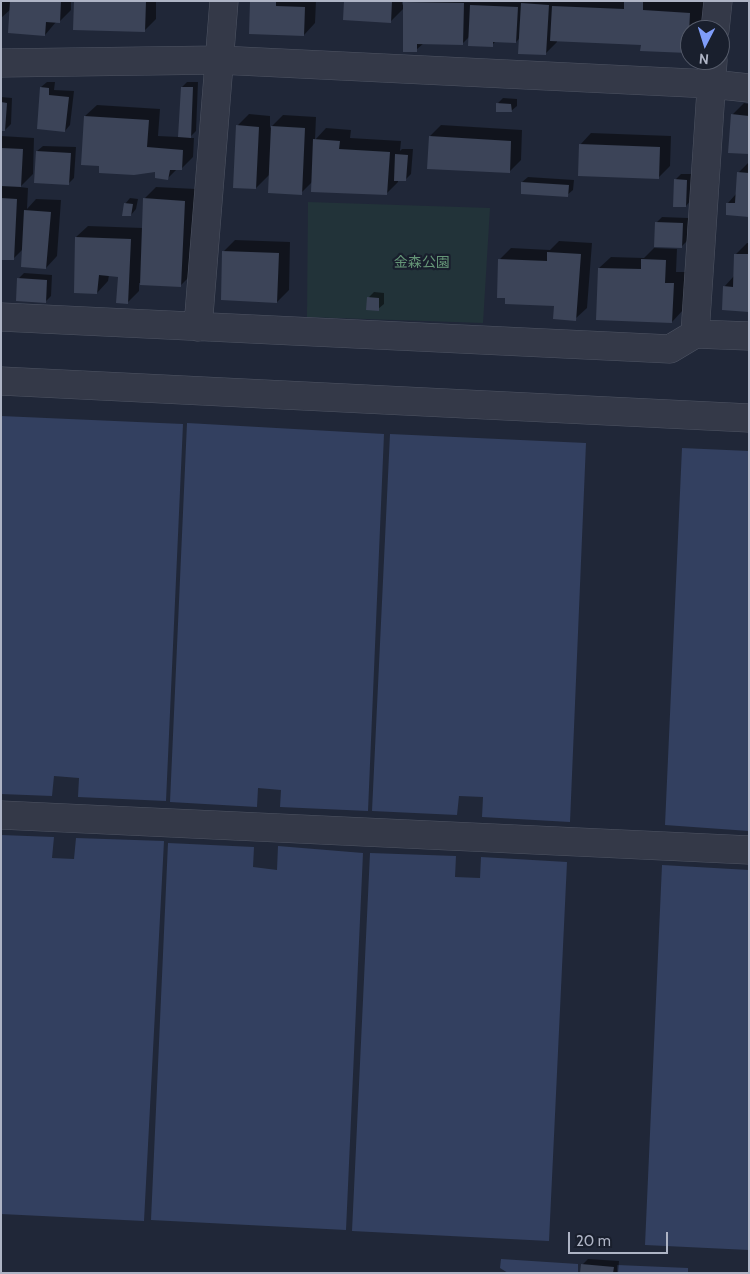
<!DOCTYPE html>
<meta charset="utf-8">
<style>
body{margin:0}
#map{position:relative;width:750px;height:1274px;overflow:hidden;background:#202738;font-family:Cabin,sans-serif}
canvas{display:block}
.frame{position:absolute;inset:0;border:2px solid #aeb4c5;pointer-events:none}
.north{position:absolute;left:680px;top:20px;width:50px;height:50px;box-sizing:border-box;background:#191f2d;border:1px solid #555b6a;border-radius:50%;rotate:185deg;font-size:14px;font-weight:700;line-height:20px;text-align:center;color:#aeb4c5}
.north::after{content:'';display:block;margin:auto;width:18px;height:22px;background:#7f9df9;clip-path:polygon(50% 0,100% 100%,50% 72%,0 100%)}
.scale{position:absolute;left:568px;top:1232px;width:100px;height:22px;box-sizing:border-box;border:2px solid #aeb4c5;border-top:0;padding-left:6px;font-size:15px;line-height:18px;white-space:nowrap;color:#aeb4c5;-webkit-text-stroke:4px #191f2d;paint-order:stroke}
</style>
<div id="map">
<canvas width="750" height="1274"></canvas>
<div class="frame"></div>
<div class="north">N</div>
<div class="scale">20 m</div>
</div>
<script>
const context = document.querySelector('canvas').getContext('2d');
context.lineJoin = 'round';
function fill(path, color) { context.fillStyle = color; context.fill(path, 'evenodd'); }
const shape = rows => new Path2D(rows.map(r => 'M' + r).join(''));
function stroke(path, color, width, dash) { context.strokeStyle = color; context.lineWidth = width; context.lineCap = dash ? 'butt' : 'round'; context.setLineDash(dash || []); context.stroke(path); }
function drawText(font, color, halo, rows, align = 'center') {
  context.font = font + ' Cabin,"Noto Sans JP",sans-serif'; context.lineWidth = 4.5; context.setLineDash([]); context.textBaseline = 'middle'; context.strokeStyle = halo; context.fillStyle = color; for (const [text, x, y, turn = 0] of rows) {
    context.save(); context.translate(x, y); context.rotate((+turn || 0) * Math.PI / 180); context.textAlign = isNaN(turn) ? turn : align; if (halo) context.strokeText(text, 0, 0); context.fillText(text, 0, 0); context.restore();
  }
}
fill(shape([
 [308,202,490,208,483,323,307,317]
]), '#223339');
fill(shape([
 [1,416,183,424,166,801,78,797,79,778,54,776,52,796,1,794],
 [187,423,384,434,368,811,280,807,281,790,258,788,257,807,170,802],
 [390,434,586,443,570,822,482,817,483,797,459,796,457,815,372,811],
 [682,448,749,451,749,831,665,825],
 [1,835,54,837,52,858,74,859,76,838,164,841,144,1221,1,1214],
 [168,843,254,847,253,867,277,870,278,846,363,853,346,1230,151,1220],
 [370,853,456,856,455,877,480,878,481,857,567,862,549,1241,352,1231],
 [662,865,749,870,749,1250,645,1245],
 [501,1259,578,1264,578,1273,508,1273,500,1268],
 [617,1265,688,1268,688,1273,617,1273]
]), '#334060');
fill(shape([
 [1,1,71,1,71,10,59,22,56,22,45,35,11,9,1,18],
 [75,1,156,1,156,19,144,31],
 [251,1,316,1,315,23,304,35],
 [346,1,402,1,402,5,406,1,706,1,704,30,690,30,690,49,687,51,642,44,557,40,557,42,545,54,520,38,516,42,496,41,492,45,469,37,462,44,424,43,416,50,404,8,390,22],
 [47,82,55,82,54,90,74,91,70,125,65,131,41,87],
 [187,82,198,82,196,131,189,138,194,138,193,157,181,169,177,169,168,178,157,170,100,164,85,116,97,105,160,109,158,136,179,137,182,87],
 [1,97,12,98,11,124,5,130,1,130],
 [503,98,517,99,517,106,511,111,498,103],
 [744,103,749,104,749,153,732,115],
 [249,114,270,116,270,128,283,115,316,117,315,140,326,128,351,130,350,138,401,141,400,151,402,149,413,149,411,174,405,180,398,180,398,182,386,194,312,182,301,193,270,174,256,188,237,126],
 [441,125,522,130,521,160,509,172,430,136],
 [591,133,671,136,670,166,658,178,580,145],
 [1,136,34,138,33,174,20,187,28,188,27,209,36,199,61,200,57,256,46,268,23,249,13,259,1,259],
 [43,146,76,147,74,178,68,184,37,151],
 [749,162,749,215,728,203,736,194,738,173],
 [681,174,692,174,691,200,686,206,675,180],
 [528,177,574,180,573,190,567,195,522,182],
 [156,187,196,189,192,274,181,285,139,283,139,291,128,302,119,275,109,275,108,281,97,293,76,237,88,226,143,228,144,199],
 [130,198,138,199,136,209,131,215,125,204],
 [662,217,688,218,687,241,681,247,656,223],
 [235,240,290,242,289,290,277,302,223,252],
 [559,241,592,243,587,308,575,319,555,305,500,259,511,248,550,250],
 [747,243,749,243,749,311,724,287,734,276,736,254],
 [654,248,677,249,676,272,685,272,683,310,672,322,599,268,611,257,644,258],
 [24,273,52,275,51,296,46,301,18,279],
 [374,292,384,293,384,304,378,309,369,297],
 [588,1259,619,1261,618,1273,581,1273,582,1265]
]), '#0007');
fill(shape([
 [10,1,61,1,60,23,46,22,45,36,8,33],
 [74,1,146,1,145,32,73,30],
 [250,1,276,1,276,6,305,7,304,36,249,34],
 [344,1,392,1,391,23,343,20],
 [624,1,643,1,643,10,690,13,688,53,640,51,641,45,550,41,552,6,624,9],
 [403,2,464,3,463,45,417,44,417,52,403,52],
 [521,3,549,5,546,55,518,54],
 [470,5,518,7,516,43,493,42,493,47,468,46],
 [40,87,49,88,49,95,69,97,65,132,37,129],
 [181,87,193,87,191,138,178,137],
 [1,102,7,103,5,131,1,131],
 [496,103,511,104,512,112,496,112],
 [731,114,749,116,749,154,728,153],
 [84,116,149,120,147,147,183,150,182,170,170,170,168,180,155,178,155,172,134,175,99,173,99,166,81,165],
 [236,125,259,127,256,189,233,188],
 [271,126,305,128,302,195,268,193],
 [429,136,511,141,510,173,427,169],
 [313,139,340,141,339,149,390,152,387,195,311,192],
 [579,144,660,147,659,179,578,176],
 [1,148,23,149,21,187,1,186],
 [36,151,71,153,69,185,34,183],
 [395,154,408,155,406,181,394,181],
 [737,172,749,173,749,217,726,215,726,203,735,203],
 [674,179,687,180,686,207,673,207],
 [521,182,569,185,568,197,521,194],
 [1,198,17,199,14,260,1,260],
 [143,198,185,201,181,287,140,285],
 [124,203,133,204,131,216,122,216],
 [24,210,51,212,46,269,21,267],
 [655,222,683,223,682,248,654,247],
 [75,237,131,239,128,304,116,303,118,277,99,275,97,294,74,293],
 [222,251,279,253,277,303,221,300],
 [547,252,581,254,576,321,553,319,554,306,505,304,505,298,497,298,498,259,547,261],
 [734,254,749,254,749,312,722,310,723,286,733,287],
 [641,259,666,260,665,283,674,283,672,323,596,320,598,268,641,269],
 [17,278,47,280,46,303,16,301],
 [367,297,379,298,379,311,366,310],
 [581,1264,614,1267,613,1273,580,1273]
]), '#3c4458');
const minor = shape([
 [715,30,718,1],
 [1,63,219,60,711,84,749,88],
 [1,317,670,349,695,334,749,336],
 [198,327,224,1],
 [695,334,713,60],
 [1,381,749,418],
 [1,815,749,850]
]);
stroke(minor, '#4e5463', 29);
stroke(minor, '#343948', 28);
drawText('14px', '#659677', '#191f2d', [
 ["金森公園",422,263]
]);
</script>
